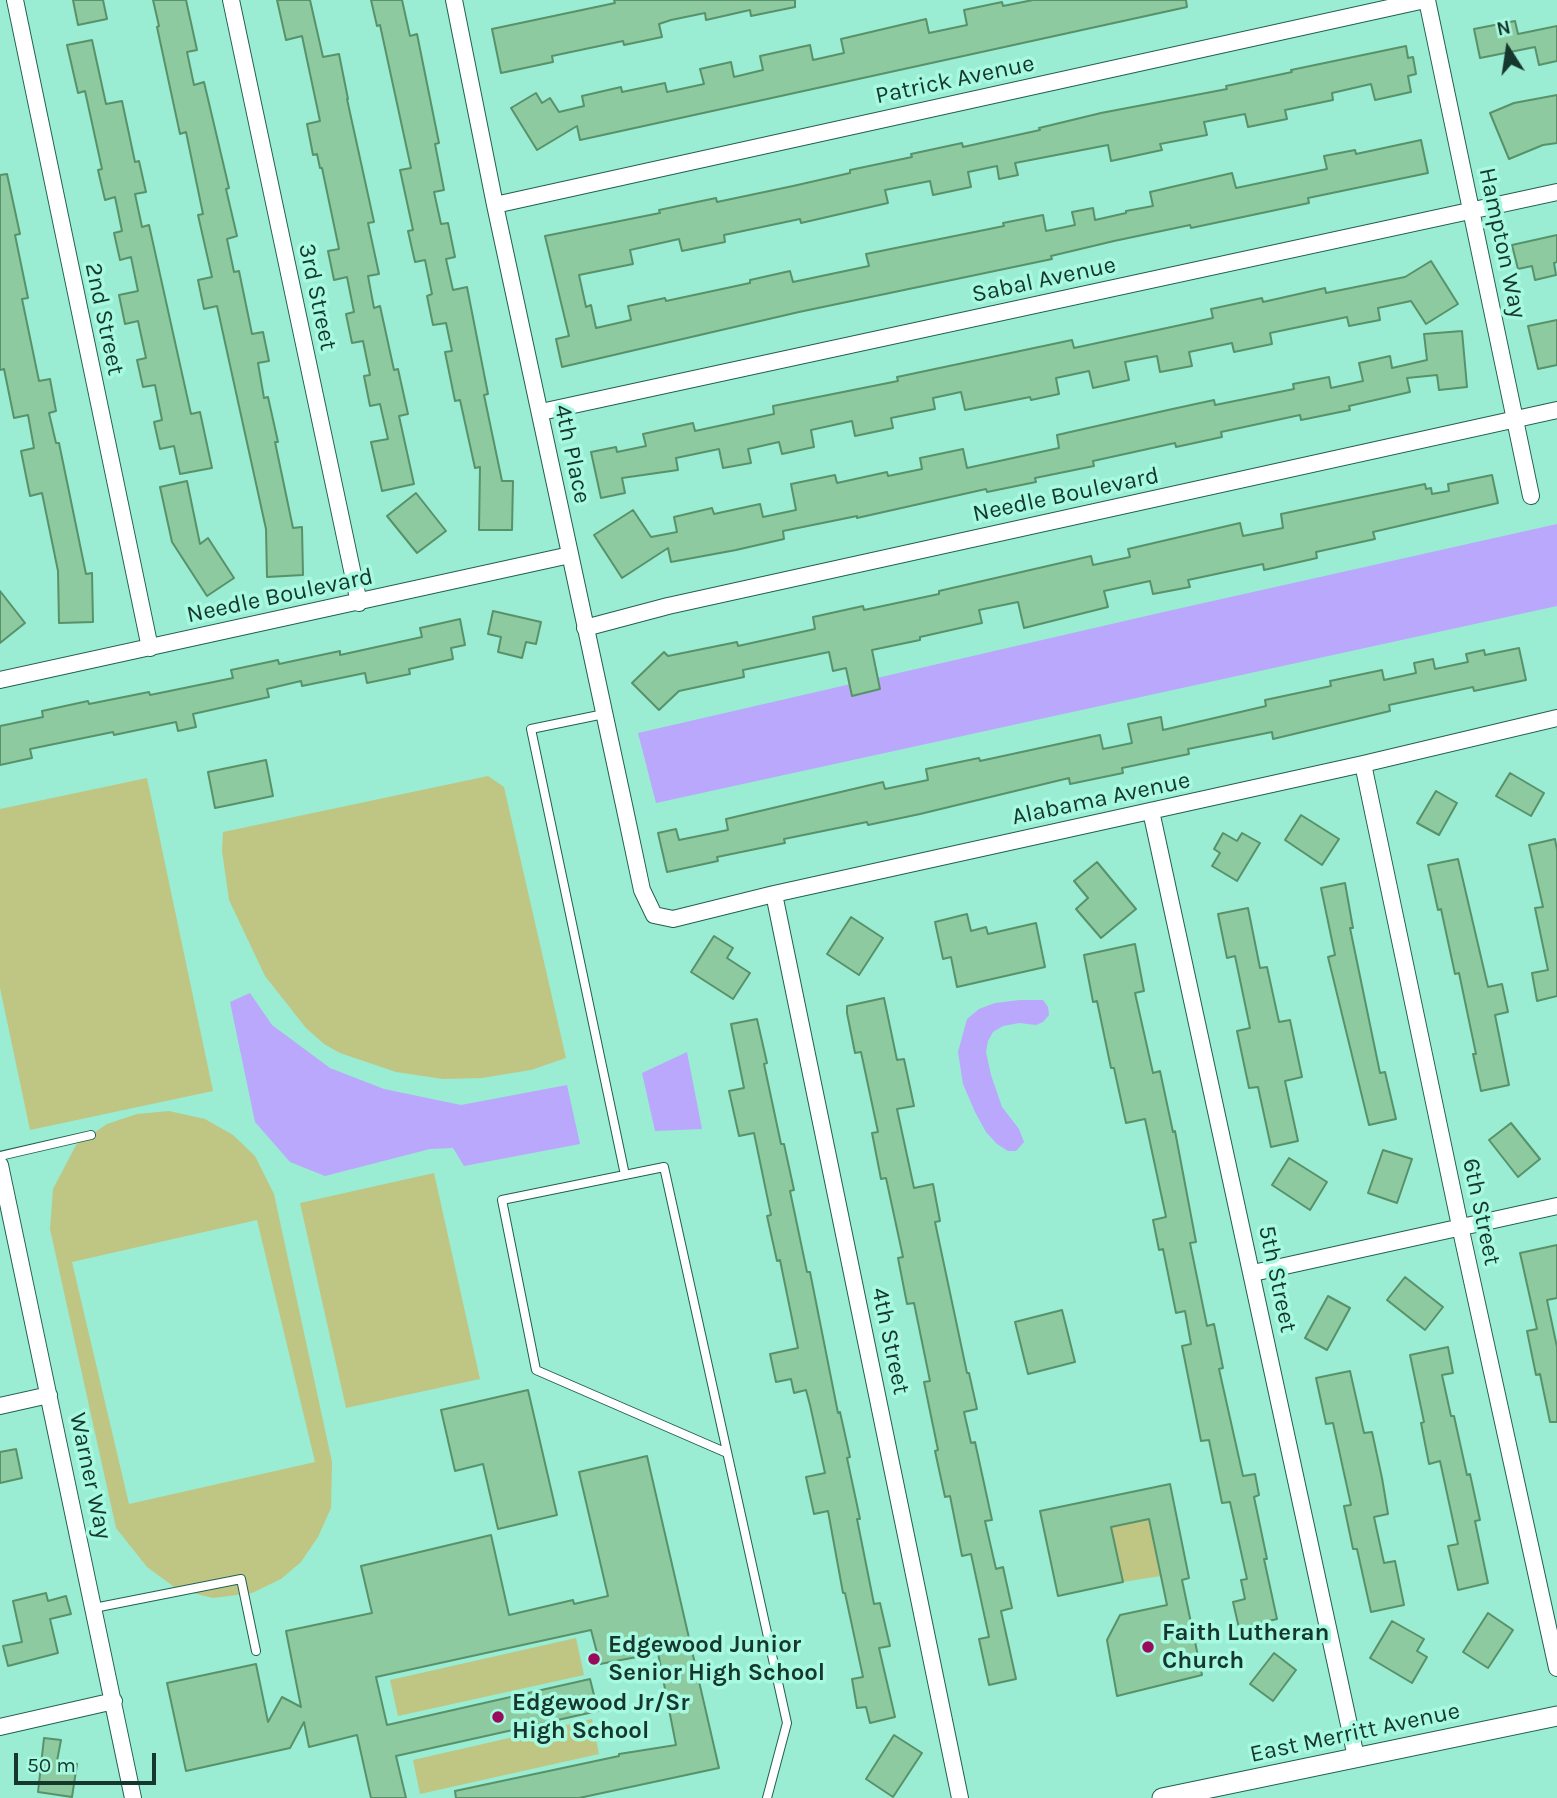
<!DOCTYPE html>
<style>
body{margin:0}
#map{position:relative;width:1557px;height:1798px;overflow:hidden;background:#9aecd3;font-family:Karla,sans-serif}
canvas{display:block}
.north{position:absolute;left:1473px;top:14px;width:70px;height:70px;-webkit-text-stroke:5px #a7f9e0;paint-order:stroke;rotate:348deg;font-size:19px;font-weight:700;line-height:28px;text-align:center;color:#15372e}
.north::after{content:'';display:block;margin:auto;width:24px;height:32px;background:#15372e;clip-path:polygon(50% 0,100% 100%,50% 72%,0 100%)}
.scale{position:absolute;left:14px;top:1753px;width:142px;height:32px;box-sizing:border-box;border:4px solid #15372e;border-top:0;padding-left:9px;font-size:21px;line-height:24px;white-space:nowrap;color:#15372e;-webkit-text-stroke:5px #a7f9e0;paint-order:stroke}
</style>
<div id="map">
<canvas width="1557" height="1798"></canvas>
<div class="north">N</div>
<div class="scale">50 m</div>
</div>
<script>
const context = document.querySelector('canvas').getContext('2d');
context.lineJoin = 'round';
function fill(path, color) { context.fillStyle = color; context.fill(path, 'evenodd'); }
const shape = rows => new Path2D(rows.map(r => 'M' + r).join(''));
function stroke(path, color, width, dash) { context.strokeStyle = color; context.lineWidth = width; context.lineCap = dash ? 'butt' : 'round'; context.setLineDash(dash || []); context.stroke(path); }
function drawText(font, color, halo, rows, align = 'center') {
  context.font = font + ' Karla,sans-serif'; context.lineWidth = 7; context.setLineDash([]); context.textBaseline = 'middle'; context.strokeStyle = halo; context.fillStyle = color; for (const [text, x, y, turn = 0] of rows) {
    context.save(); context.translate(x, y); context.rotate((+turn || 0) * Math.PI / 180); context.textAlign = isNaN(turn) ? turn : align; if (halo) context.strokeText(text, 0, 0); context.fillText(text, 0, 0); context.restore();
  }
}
fill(shape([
 [488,776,504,787,566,1058,531,1070,482,1078,443,1079,396,1072,340,1053,324,1044,306,1028,265,976,229,900,222,851,223,832],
 [147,778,213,1091,30,1130,0,988,0,809],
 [169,1111,205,1119,233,1135,255,1156,274,1194,332,1462,331,1508,318,1537,301,1562,281,1579,252,1593,213,1598,177,1589,147,1567,116,1528,50,1229,53,1189,76,1145,107,1124,137,1114],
 [257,1220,315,1462,129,1504,72,1262],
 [434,1173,480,1379,346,1408,300,1203],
 [1149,1519,1161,1576,1123,1582,1111,1527],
 [576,1638,584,1675,398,1716,390,1680],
 [592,1719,599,1754,420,1794,413,1760]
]), '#bfc684');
fill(shape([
 [1557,524,1557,606,656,803,638,733,1168,611],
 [250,993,272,1025,330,1068,384,1089,461,1105,567,1085,580,1144,464,1166,453,1148,430,1149,325,1176,290,1162,255,1122,230,1002],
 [1020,1000,1043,1000,1048,1007,1049,1015,1043,1022,1036,1025,1019,1023,1003,1026,993,1032,988,1041,986,1052,991,1075,1002,1107,1019,1129,1024,1142,1016,1151,1008,1151,997,1144,986,1132,975,1112,963,1084,958,1052,967,1019,979,1009,995,1003],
 [687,1052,702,1129,655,1131,642,1073]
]), '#baa8fc');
const building = shape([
 [73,0,103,0,107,19,78,25,73,0],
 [153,0,186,0,197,50,187,52,194,85,204,82,229,188,226,189,237,236,227,239,234,272,239,271,252,334,263,332,269,361,258,363,264,398,268,397,278,442,275,442,293,528,302,527,303,575,267,577,266,529,217,306,204,309,198,280,212,277,198,215,203,214,186,132,180,134,157,27,159,26,153,0],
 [277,0,310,0,323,57,339,54,348,99,347,99,374,222,368,223,379,274,368,276,374,308,380,306,394,370,398,369,408,414,399,416,414,484,382,491,371,442,388,439,380,404,370,406,364,376,370,375,363,341,352,343,346,314,354,312,347,277,334,280,328,251,339,249,322,168,320,168,317,154,313,155,307,124,320,121,302,36,286,40,277,0],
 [371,0,402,0,410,36,417,34,439,143,435,144,444,190,434,192,441,224,448,223,455,257,446,259,453,290,467,287,488,394,484,395,502,481,513,481,512,530,479,530,480,467,475,468,460,400,455,401,445,352,452,351,446,323,433,325,427,296,432,294,425,260,415,262,408,231,413,230,400,170,411,168,380,25,377,26,371,0],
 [614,0,795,0,795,7,751,16,750,10,706,20,705,13,671,20,659,24,662,37,624,45,623,41,552,56,553,62,501,73,492,29,615,3,614,0],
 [1033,0,1186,0,1187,7,580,140,577,126,537,150,511,108,536,93,542,103,550,98,559,112,584,106,582,96,621,87,622,92,665,83,667,92,704,84,700,69,731,62,734,77,763,70,760,56,810,45,813,60,844,53,841,39,926,19,929,33,967,25,964,10,1002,2,1003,6,1033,0],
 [1515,21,1518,34,1557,26,1557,61,1539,65,1535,47,1480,58,1474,29,1515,21],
 [92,40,106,104,122,101,135,162,139,161,146,192,135,194,142,227,149,225,191,414,200,412,212,468,180,474,174,446,160,449,154,422,162,420,155,385,143,387,137,360,146,358,138,321,125,324,119,295,138,291,131,257,120,260,114,233,122,231,115,197,105,200,98,170,102,169,85,91,78,93,67,45,92,40],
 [1406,46,1408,58,1413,57,1416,74,1408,76,1411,92,1375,100,1371,84,1332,93,1333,100,1285,110,1287,119,1248,127,1245,114,1204,122,1207,135,1160,144,1162,150,1111,161,1108,145,1015,163,1018,175,999,179,997,166,968,172,971,187,933,195,930,181,885,190,888,203,801,223,800,219,724,235,725,242,682,251,679,239,630,250,633,264,579,275,586,307,591,305,596,328,631,320,628,306,665,298,666,301,750,283,750,280,790,271,793,282,869,266,866,254,1004,226,1003,223,1043,215,1046,231,1075,225,1072,212,1093,208,1095,220,1126,213,1126,211,1153,206,1150,192,1232,173,1236,188,1327,169,1324,156,1355,150,1356,154,1421,140,1428,173,1308,198,1309,203,1191,228,1190,225,1114,241,1051,256,1052,259,799,312,562,367,556,339,569,336,545,236,660,213,659,210,716,198,717,202,793,186,850,173,850,170,912,157,911,154,962,143,963,147,1040,130,1039,128,1101,113,1227,89,1226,86,1292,72,1291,70,1406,46],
 [1557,95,1557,143,1543,145,1509,159,1490,113,1514,103,1557,95],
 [7,174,20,234,15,235,28,298,22,299,39,381,50,379,56,411,49,413,56,443,59,443,86,574,92,573,93,622,59,623,58,571,42,493,30,496,21,451,34,448,28,415,14,418,4,369,0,370,0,175,7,174],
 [1557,235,1557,262,1554,263,1556,275,1535,280,1532,266,1518,269,1512,245,1557,235],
 [1431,261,1458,304,1426,324,1411,301,1378,308,1380,320,1349,326,1347,317,1270,333,1272,344,1234,352,1232,343,1189,352,1192,366,1160,372,1157,356,1125,362,1129,380,1093,388,1089,371,1056,378,1059,394,1031,400,1030,397,965,410,961,392,933,398,935,409,891,418,893,428,855,436,852,421,811,430,814,447,782,454,779,442,748,449,751,463,723,468,719,449,676,458,678,470,622,478,625,493,601,498,591,452,616,447,617,452,646,446,643,434,693,423,695,431,774,414,773,406,898,381,897,377,1072,340,1074,348,1213,318,1211,309,1262,298,1263,302,1325,288,1326,293,1405,277,1431,261],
 [1557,320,1557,365,1538,369,1528,326,1557,320],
 [1462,331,1467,387,1439,390,1437,375,1407,378,1410,392,1349,406,1350,410,1301,420,1300,415,1221,432,1222,437,1176,447,1175,443,1093,461,1094,466,1035,478,1036,482,987,492,986,489,857,518,857,516,783,531,784,539,736,550,671,562,668,548,622,578,594,535,633,510,651,537,677,532,674,517,712,508,714,514,760,504,763,517,796,510,791,484,835,475,837,483,887,472,888,476,922,469,920,458,963,449,967,468,1059,448,1057,435,1168,410,1214,400,1215,405,1294,389,1293,384,1329,377,1331,388,1363,381,1359,363,1390,356,1392,368,1427,360,1424,334,1462,331],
 [1492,475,1498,503,1373,532,1375,539,1316,552,1317,558,1264,570,1263,564,1188,580,1190,587,1153,594,1150,581,1104,591,1108,607,1024,628,1018,602,979,610,982,623,920,637,920,640,872,650,880,689,852,696,846,668,833,671,829,652,743,670,744,677,679,691,659,710,632,683,664,652,668,656,737,642,738,646,815,629,813,617,863,606,864,610,939,594,939,591,1091,556,1093,565,1130,557,1128,549,1240,523,1243,536,1283,528,1281,514,1425,484,1426,489,1431,488,1432,494,1449,491,1448,484,1492,475],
 [187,481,200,544,208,538,234,578,207,596,172,542,160,487,187,481],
 [416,493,446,531,417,553,387,516,416,493],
 [0,591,25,623,0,643,0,591],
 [493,611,541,622,536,644,526,642,522,658,498,652,501,637,488,634,493,611],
 [460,619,465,645,451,648,453,659,409,669,410,674,367,683,365,673,302,686,301,681,267,689,269,697,193,714,196,727,178,731,176,722,114,735,113,732,30,749,32,758,0,765,0,726,43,717,42,711,88,701,89,704,149,692,150,695,233,678,231,670,278,660,279,664,340,651,340,655,422,637,420,628,460,619],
 [1519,648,1526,680,1474,691,1473,687,1389,705,1390,711,1273,739,1272,732,1188,749,1189,754,1122,768,1123,773,1070,784,1069,778,920,814,868,825,867,822,784,839,785,843,717,857,718,861,667,872,658,833,676,829,679,840,728,830,726,819,883,782,885,789,928,780,926,769,979,758,980,761,1100,735,1103,749,1132,743,1128,724,1161,717,1163,730,1266,706,1265,700,1331,686,1330,681,1382,670,1384,680,1416,673,1414,663,1433,659,1435,669,1468,662,1466,654,1484,650,1485,655,1519,648],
 [266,760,273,796,215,808,208,772,266,760],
 [1510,773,1544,793,1531,816,1496,796,1510,773],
 [1436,791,1457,803,1439,835,1417,823,1436,791],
 [1301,815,1339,839,1322,865,1285,840,1301,815],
 [1223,833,1237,841,1242,833,1260,843,1237,881,1212,866,1220,853,1214,849,1223,833],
 [1555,839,1557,850,1557,996,1537,1001,1532,973,1548,970,1535,908,1543,907,1529,845,1555,839],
 [1458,859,1488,987,1502,984,1508,1012,1495,1015,1509,1085,1481,1091,1473,1054,1476,1054,1459,973,1455,974,1441,909,1438,910,1428,865,1458,859],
 [1097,862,1136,909,1101,938,1076,909,1088,898,1074,881,1097,862],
 [1345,883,1353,928,1350,928,1380,1073,1385,1072,1396,1119,1369,1125,1328,957,1335,955,1321,888,1345,883],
 [1248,908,1260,968,1267,967,1279,1022,1290,1020,1302,1077,1285,1081,1298,1141,1271,1147,1258,1087,1249,1088,1237,1031,1250,1028,1235,956,1227,958,1218,914,1248,908],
 [967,914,971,931,986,927,988,934,1036,923,1045,967,957,987,951,957,943,959,935,922,967,914],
 [851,917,883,938,859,975,827,954,851,917],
 [714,936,733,948,727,958,750,973,733,999,691,972,714,936],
 [1135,944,1144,991,1135,993,1153,1073,1160,1071,1173,1132,1175,1131,1196,1242,1190,1243,1207,1326,1214,1324,1223,1368,1219,1369,1243,1476,1255,1474,1259,1495,1254,1497,1267,1559,1264,1559,1277,1619,1239,1628,1233,1602,1245,1599,1241,1580,1247,1579,1230,1502,1222,1503,1209,1440,1201,1441,1182,1346,1191,1344,1185,1311,1176,1313,1163,1249,1159,1250,1153,1220,1166,1217,1145,1119,1126,1123,1114,1068,1111,1068,1097,1001,1093,1002,1084,955,1135,944],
 [884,998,897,1060,904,1059,914,1106,897,1109,914,1188,933,1184,940,1221,935,1222,967,1373,969,1373,977,1409,964,1412,971,1443,975,1442,992,1520,985,1521,996,1569,1003,1567,1012,1608,1001,1611,1016,1679,989,1685,979,1639,989,1637,971,1554,962,1556,950,1496,945,1497,935,1451,938,1450,924,1382,930,1381,914,1303,907,1304,898,1258,903,1257,886,1178,881,1179,872,1133,878,1132,861,1052,855,1053,847,1013,847,1006,884,998],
 [757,1019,767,1063,764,1064,781,1144,784,1144,794,1190,790,1191,807,1272,810,1272,838,1413,840,1412,850,1457,847,1458,860,1519,857,1519,874,1604,880,1603,890,1646,879,1648,895,1717,870,1723,866,1707,857,1708,852,1679,863,1677,845,1593,843,1593,828,1511,814,1514,806,1477,825,1473,810,1405,806,1390,794,1393,791,1379,776,1382,770,1354,798,1348,780,1260,777,1261,767,1216,771,1215,754,1133,739,1136,729,1091,744,1088,731,1024,757,1019],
 [1511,1123,1540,1159,1518,1177,1489,1140,1511,1123],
 [1383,1150,1412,1159,1397,1203,1368,1193,1383,1150],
 [1289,1158,1327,1182,1310,1210,1272,1185,1289,1158],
 [1557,1245,1557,1298,1547,1300,1557,1347,1557,1422,1550,1422,1540,1374,1536,1375,1527,1331,1537,1329,1520,1253,1557,1245],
 [1405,1277,1443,1307,1425,1330,1387,1300,1405,1277],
 [1328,1296,1350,1308,1327,1350,1305,1338,1328,1296],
 [1062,1310,1075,1362,1028,1374,1015,1322,1062,1310],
 [1448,1347,1453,1373,1442,1375,1451,1416,1454,1416,1467,1475,1470,1474,1480,1520,1475,1521,1488,1583,1458,1590,1448,1546,1458,1544,1440,1461,1429,1464,1421,1423,1424,1422,1410,1355,1448,1347],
 [1350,1371,1364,1433,1372,1432,1382,1478,1388,1514,1374,1517,1384,1563,1395,1561,1404,1605,1371,1612,1357,1549,1353,1549,1344,1506,1351,1505,1333,1423,1326,1424,1316,1378,1350,1371],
 [528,1390,557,1515,498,1529,483,1464,455,1471,441,1410,528,1390],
 [16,1449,22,1478,0,1483,0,1452,16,1449],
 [647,1456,719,1768,579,1798,456,1798,455,1791,619,1756,619,1754,676,1745,658,1653,600,1664,591,1630,376,1677,387,1725,590,1679,598,1711,396,1756,406,1798,371,1798,357,1735,309,1747,304,1722,290,1748,186,1771,167,1683,256,1664,268,1722,282,1697,301,1707,286,1631,372,1613,361,1566,491,1535,509,1615,573,1600,574,1604,608,1596,579,1472,647,1456],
 [1170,1484,1189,1578,1182,1580,1202,1675,1117,1696,1107,1640,1120,1615,1167,1605,1149,1519,1111,1527,1123,1582,1058,1596,1040,1511,1170,1484],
 [46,1593,48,1601,66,1596,71,1614,50,1619,58,1653,8,1666,3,1646,22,1642,13,1601,46,1593],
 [1488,1613,1513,1630,1488,1668,1463,1652,1488,1613],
 [1392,1621,1424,1639,1417,1651,1427,1657,1412,1683,1370,1658,1392,1621],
 [1274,1653,1296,1670,1273,1701,1250,1684,1274,1653],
 [894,1735,922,1753,893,1797,866,1779,894,1735],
 [44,1738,61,1740,57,1761,77,1764,72,1797,38,1792,44,1738]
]);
fill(building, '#8dca9f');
stroke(building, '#57926a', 2);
const service = shape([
 [604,714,531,729,625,1175],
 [0,1156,91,1135],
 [727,1453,536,1370,502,1200,664,1167,787,1723,767,1798],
 [94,1608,241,1579,256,1651]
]);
const minor = shape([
 [15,0,150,648],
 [231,0,359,603],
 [454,0,495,205,624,805,642,890,654,915,673,919,774,894,1363,764,1557,718],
 [1427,0,1531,496],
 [495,205,1425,0],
 [541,412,1557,192],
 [585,628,668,606,1557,410],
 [0,680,570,555],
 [1363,764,1460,1226,1557,1668],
 [1151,811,1356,1757],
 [774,894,960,1798],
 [0,1165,133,1798],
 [1253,1273,1557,1206],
 [0,1406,49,1395],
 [0,1727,114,1701]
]);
const tertiary = shape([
 [1162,1798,1557,1716]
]);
stroke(service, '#216050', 10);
stroke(minor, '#216050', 18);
stroke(tertiary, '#216050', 21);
stroke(service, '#fff', 8);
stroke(minor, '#fff', 16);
stroke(tertiary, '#fff', 19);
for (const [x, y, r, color] of [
 [1148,1647,7,"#990a5d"],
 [594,1659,7,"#990a5d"],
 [498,1717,7,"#990a5d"]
]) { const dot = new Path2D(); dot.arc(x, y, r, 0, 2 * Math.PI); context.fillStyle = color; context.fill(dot); stroke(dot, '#a7f9e0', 2.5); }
drawText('24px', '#15372e', '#a7f9e0', [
 ["Patrick Avenue",955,80,-12],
 ["Hampton Way",1502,243,78],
 ["Sabal Avenue",1044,280,-12],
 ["3rd Street",317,297,78],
 ["2nd Street",104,319,78],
 ["4th Place",572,454,78],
 ["Needle Boulevard",1066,495,-12],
 ["Needle Boulevard",280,596,-12],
 ["Alabama Avenue",1101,799,-12],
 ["6th Street",1481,1212,78],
 ["5th Street",1277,1279,78],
 ["4th Street",890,1341,78],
 ["Warner Way",90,1476,78],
 ["East Merritt Avenue",1355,1733,-12]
]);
drawText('bold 24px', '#15372e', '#a7f9e0', [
 ["Faith Lutheran",1162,1633],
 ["Church",1162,1661],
 ["Edgewood Junior",608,1645],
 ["Senior High School",608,1673],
 ["Edgewood Jr/Sr",512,1703],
 ["High School",512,1731]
], 'left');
</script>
